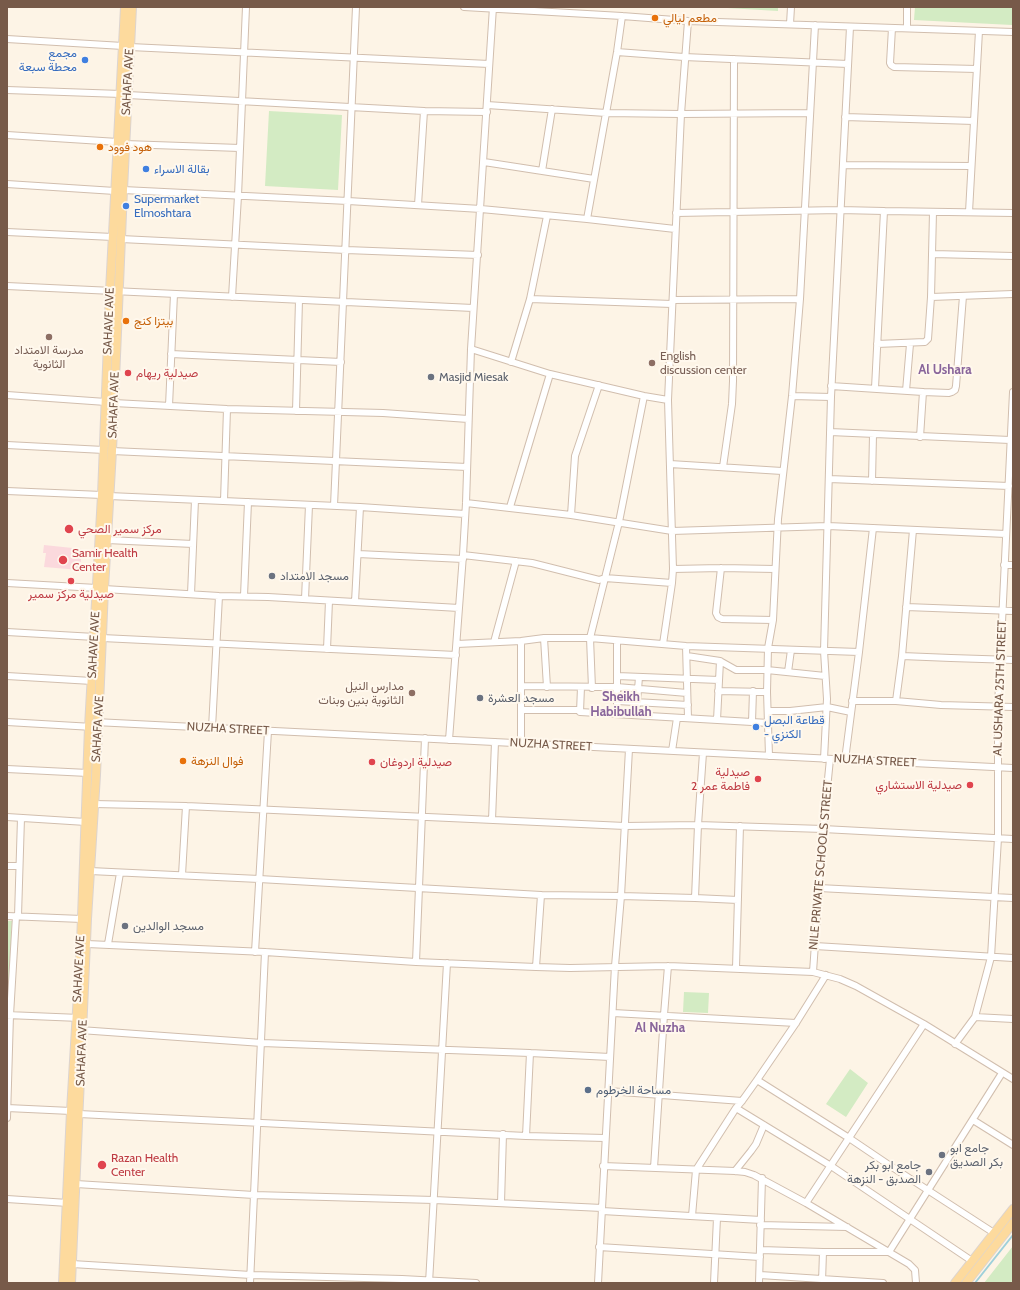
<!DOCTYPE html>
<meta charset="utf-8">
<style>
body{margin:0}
#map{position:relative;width:1020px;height:1290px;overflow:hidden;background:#fdf4e6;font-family:Cabin,sans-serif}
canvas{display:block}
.frame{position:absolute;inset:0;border:8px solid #775a49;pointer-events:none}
</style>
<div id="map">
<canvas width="1020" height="1290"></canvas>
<div class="frame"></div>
</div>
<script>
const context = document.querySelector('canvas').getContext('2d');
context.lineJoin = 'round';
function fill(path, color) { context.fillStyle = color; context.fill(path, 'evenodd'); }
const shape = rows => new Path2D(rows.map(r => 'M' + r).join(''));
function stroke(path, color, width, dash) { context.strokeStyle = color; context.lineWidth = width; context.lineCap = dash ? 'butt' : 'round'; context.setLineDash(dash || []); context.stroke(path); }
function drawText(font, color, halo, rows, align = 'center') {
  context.font = font + ' Cabin,Vazirmatn,sans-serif'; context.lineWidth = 4; context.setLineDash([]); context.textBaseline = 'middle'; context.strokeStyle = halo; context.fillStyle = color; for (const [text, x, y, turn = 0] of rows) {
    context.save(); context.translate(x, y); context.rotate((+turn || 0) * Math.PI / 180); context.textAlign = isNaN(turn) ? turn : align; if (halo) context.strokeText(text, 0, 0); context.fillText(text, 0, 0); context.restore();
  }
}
fill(shape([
 [44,545,82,549,80,570,44,567,46,553,43,553]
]), '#fbd9dd');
fill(shape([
 [710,7,778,7,778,11],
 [915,7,1013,7,1012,25,914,20],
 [269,111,342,115,338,190,265,186],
 [7,921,12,921,8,1013,7,1013],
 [684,992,709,993,708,1013,683,1012],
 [850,1069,868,1083,846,1117,826,1104],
 [1013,1246,1013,1283,984,1283]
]), '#d3ebc3');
stroke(shape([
 [975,1283,1013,1235]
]), '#9fd0da', 2);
const minor = shape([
 [464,7,622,16,688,21,1013,32],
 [907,7,907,28],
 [790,24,791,7],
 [892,28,890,63,891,65,894,67,977,69],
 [7,39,123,46],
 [130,47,489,64],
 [617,52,684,57,848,64],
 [7,90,121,94],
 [128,95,424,111,487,112],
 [487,105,606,113,681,114,810,113],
 [845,117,974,121],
 [7,135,118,142],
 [125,144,240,148],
 [484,162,594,179],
 [843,165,971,166],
 [542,171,552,109],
 [7,184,115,191],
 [123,190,348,201,481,209,587,219,675,229],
 [418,205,424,111],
 [969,212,979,31],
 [676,213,840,210,884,211,1013,213],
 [587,219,617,52,622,16],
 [7,232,113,237],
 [121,239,346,250,478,255],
 [933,254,1013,256],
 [7,286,473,308],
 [232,297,238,196,246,7],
 [931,297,1013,294],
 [530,299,672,304],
 [673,300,800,299],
 [877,344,925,342,928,339,931,297,933,212],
 [471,349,550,374,644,396,668,400],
 [171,354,341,362],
 [511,362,530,299,547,216],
 [831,386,923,392,949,393,952,392,955,390,956,386,963,296],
 [875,388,884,211],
 [906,391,910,344],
 [7,395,106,402],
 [792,396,831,397],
 [114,403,227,409,383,413,468,419],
 [169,406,174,294],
 [296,411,299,300],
 [830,432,1010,440],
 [920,437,923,392],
 [7,445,104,450],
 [112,451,467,467],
 [670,464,782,471],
 [723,467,732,404,733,381,734,59],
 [829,479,1009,486],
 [872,481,873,435],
 [7,491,102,495],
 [109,496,360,507,465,514],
 [224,501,227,409],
 [466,503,571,515,672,531,828,526,1006,534],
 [334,506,356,7],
 [510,507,550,374],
 [571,515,575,456,599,385],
 [107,540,193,544],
 [358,554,463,559],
 [463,555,532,563,599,580,605,578,672,583],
 [1004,565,1013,565],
 [721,568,716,613,718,617,722,619,773,620],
 [673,569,721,568,775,569],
 [7,583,97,588],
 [104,589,219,596,268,597,459,608],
 [191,594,195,500],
 [244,596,248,502],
 [305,599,309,505],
 [355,602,360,507],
 [906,607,1013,611],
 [7,632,95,637],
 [102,638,456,655],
 [544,638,547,687],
 [494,642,516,561],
 [457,644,521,641,544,638,590,638,686,646,859,652],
 [663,644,672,583,673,569,668,400,681,114,688,21],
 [686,646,688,718],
 [327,649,329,601],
 [687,656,720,661,736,670,767,670,825,676],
 [902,656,951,658,1013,660],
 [788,672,791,650],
 [7,676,92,681],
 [617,676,719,680],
 [521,686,617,687,687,693],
 [581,687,580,712,769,723],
 [592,688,590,638,619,522,644,396],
 [718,691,767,692],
 [617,701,688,705],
 [852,701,896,701,941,705,1013,707],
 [896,701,902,656,913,530],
 [521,710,580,710],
 [768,711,790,711,827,707,851,712],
 [617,714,617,641],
 [636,715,639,677],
 [717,720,720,661],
 [7,722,93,727],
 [95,722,1013,768],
 [752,722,753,691],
 [212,728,219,596],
 [449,740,463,555,466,503,471,349,493,7],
 [521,743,521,641],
 [672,751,677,718],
 [769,756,767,692,768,648,773,620,778,519,792,396,800,299,815,25],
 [824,759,827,699,824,651,831,397,850,27],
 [845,760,859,652,873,528],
 [7,769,88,773],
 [94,804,186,806,625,826,698,825,823,829,1013,839],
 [7,817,86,822],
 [492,820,495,742],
 [7,866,19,866],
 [90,871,259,879,541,895,621,896,695,898,738,900],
 [182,875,186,806],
 [819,888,1013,898],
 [695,898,698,825,703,753],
 [7,916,82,919],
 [18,916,21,818],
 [87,944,265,952,416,962,536,967,570,968,668,966,813,972,840,979,856,986,924,1024,1013,1079],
 [108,944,120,873],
 [815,946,1013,958],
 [255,952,268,731],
 [416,962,425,738],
 [536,967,541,895],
 [736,968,740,826],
 [813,972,823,829,830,759],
 [613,1013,796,1023],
 [7,1015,80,1018],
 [975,1017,1013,1019],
 [80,1030,262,1043,530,1053,610,1057],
 [955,1044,975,1017,991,957,998,838,998,706,1013,392],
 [757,1080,849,1138,889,1165,994,1233],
 [608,1091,742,1101],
 [7,1108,71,1111],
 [736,1108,831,1166,972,1261],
 [79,1114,526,1136,605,1138],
 [7,1118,10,1015,16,916],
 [973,1120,1013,1145],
 [526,1136,530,1053],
 [603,1166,735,1171,745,1172,754,1175,806,1203,909,1264,915,1270,916,1283],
 [654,1168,664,1015,668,966],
 [735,1171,751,1151,756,1144,764,1125],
 [76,1184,254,1195,434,1200,602,1208],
 [7,1199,68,1203],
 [501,1203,503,1134],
 [806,1203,924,1024],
 [602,1211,761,1220],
 [692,1216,696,1170,736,1108,742,1101,757,1080,796,1023,826,975],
 [760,1225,847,1227],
 [599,1247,760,1257],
 [761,1250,823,1252,889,1252,1002,1073],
 [72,1264,251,1275,402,1279,476,1283],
 [760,1275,883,1283],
 [822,1282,823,1252],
 [250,1283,265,952],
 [429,1283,447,963],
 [598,1283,615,966,621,896,629,749],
 [714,1283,717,1218],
 [759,1283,762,1178]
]);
const major = shape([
 [63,1283,71,1111,81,944,89,727,102,495,110,291,125,7],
 [71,1283,87,919,96,775,104,589,112,451,123,190,132,7],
 [955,1283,1013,1209],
 [966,1283,1013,1223]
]);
stroke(minor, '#d1beae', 8);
stroke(major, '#dcd4d0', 10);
stroke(minor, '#fff', 6);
stroke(major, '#fdda9d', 8);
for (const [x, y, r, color] of [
 [655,18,4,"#e8710a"],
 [85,60,4,"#3f7fe0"],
 [100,147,4,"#e8710a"],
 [146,169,4,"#3f7fe0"],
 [126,206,4,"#3f7fe0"],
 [126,321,4,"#e8710a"],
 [49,337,4,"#8d6e63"],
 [652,363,4,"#8d6e63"],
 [128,373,4,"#e0444e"],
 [431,377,4,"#6b7280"],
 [69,529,5,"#e0444e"],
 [63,560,5,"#e0444e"],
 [272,576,4,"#6b7280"],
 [71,581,4,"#e0444e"],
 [412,693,4,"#8d6e63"],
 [480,698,4,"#6b7280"],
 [756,727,4,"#3f7fe0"],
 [183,761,4,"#e8710a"],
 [372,762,4,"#e0444e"],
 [758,779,4,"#e0444e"],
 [970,785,4,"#e0444e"],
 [125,926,4,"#6b7280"],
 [588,1090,4,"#5c6f8a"],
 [942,1155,4,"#6b7280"],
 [102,1165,5,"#e0444e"],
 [929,1172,4,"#6b7280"]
]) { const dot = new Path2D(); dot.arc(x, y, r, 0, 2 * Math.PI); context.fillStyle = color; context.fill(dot); stroke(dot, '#fff8ed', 1.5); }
drawText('12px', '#c56008', '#fff8ed', [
 ["مطعم ليالي",663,18],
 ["هود فوود",108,147],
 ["بيتزا كنج",134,321],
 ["فوال النزهة",191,761]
], 'left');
drawText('12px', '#366cbe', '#fff8ed', [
 ["مجمع",77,53,"right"],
 ["محطة سبعة",77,67,"right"],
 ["بقالة الاسراء",154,169],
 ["Supermarket",134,199],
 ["Elmoshtara",134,213],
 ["قطاعة البصل",764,720],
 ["- الكنزي",764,734]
], 'left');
drawText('12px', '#775a49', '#fff8ed', [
 ["SAHAFA AVE",128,82,-87],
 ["SAHAVE AVE",109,321,-88],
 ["SAHAFA AVE",114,405,-88],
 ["SAHAVE AVE",94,645,-87],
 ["AL USHARA 25TH STREET",1000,688,-88],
 ["SAHAFA AVE",98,729,-87],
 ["NUZHA STREET",228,729,3],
 ["NUZHA STREET",551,745,3],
 ["NUZHA STREET",875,761,3],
 ["NILE PRIVATE SCHOOLS STREET",821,865,-85],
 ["SAHAVE AVE",79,969,-87],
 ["SAHAFA AVE",82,1053,-88]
]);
drawText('12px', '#785e54', '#fff8ed', [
 ["مدرسة الامتداد",49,350],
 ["الثانوية",49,364],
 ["English",660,356,"left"],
 ["discussion center",660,370,"left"],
 ["مدارس النيل",404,686,"right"],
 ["الثانوية بنين وبنات",404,700,"right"]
]);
drawText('12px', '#be3a42', '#fff8ed', [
 ["صيدلية ريهام",136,373],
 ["مركز سمير الصحي",78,529],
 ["Samir Health",72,553],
 ["Center",72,567],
 ["صيدلية مركز سمير",71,594,"center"],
 ["صيدلية اردوغان",380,762],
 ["صيدلية",750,772,"right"],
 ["فاطمة عمر 2",750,786,"right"],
 ["صيدلية الاستشاري",962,785,"right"],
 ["Razan Health",111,1158],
 ["Center",111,1172]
], 'left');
drawText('12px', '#5b616d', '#fff8ed', [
 ["Masjid Miesak",439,377],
 ["مسجد الامتداد",280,576],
 ["مسجد العشرة",488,698],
 ["مسجد الوالدين",133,926],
 ["جامع ابو",950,1148],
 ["بكر الصديق",950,1162],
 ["جامع ابو بكر",921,1165,"right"],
 ["الصدبق - النزهة",921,1179,"right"]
], 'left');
drawText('12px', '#4e5e75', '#fff8ed', [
 ["مساحة الخرطوم",596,1090]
], 'left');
drawText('bold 13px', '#89659b', '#fff8ed', [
 ["Al Ushara",945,370],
 ["Sheikh",621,697],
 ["Habibullah",621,712],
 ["Al Nuzha",660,1028]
]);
</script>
